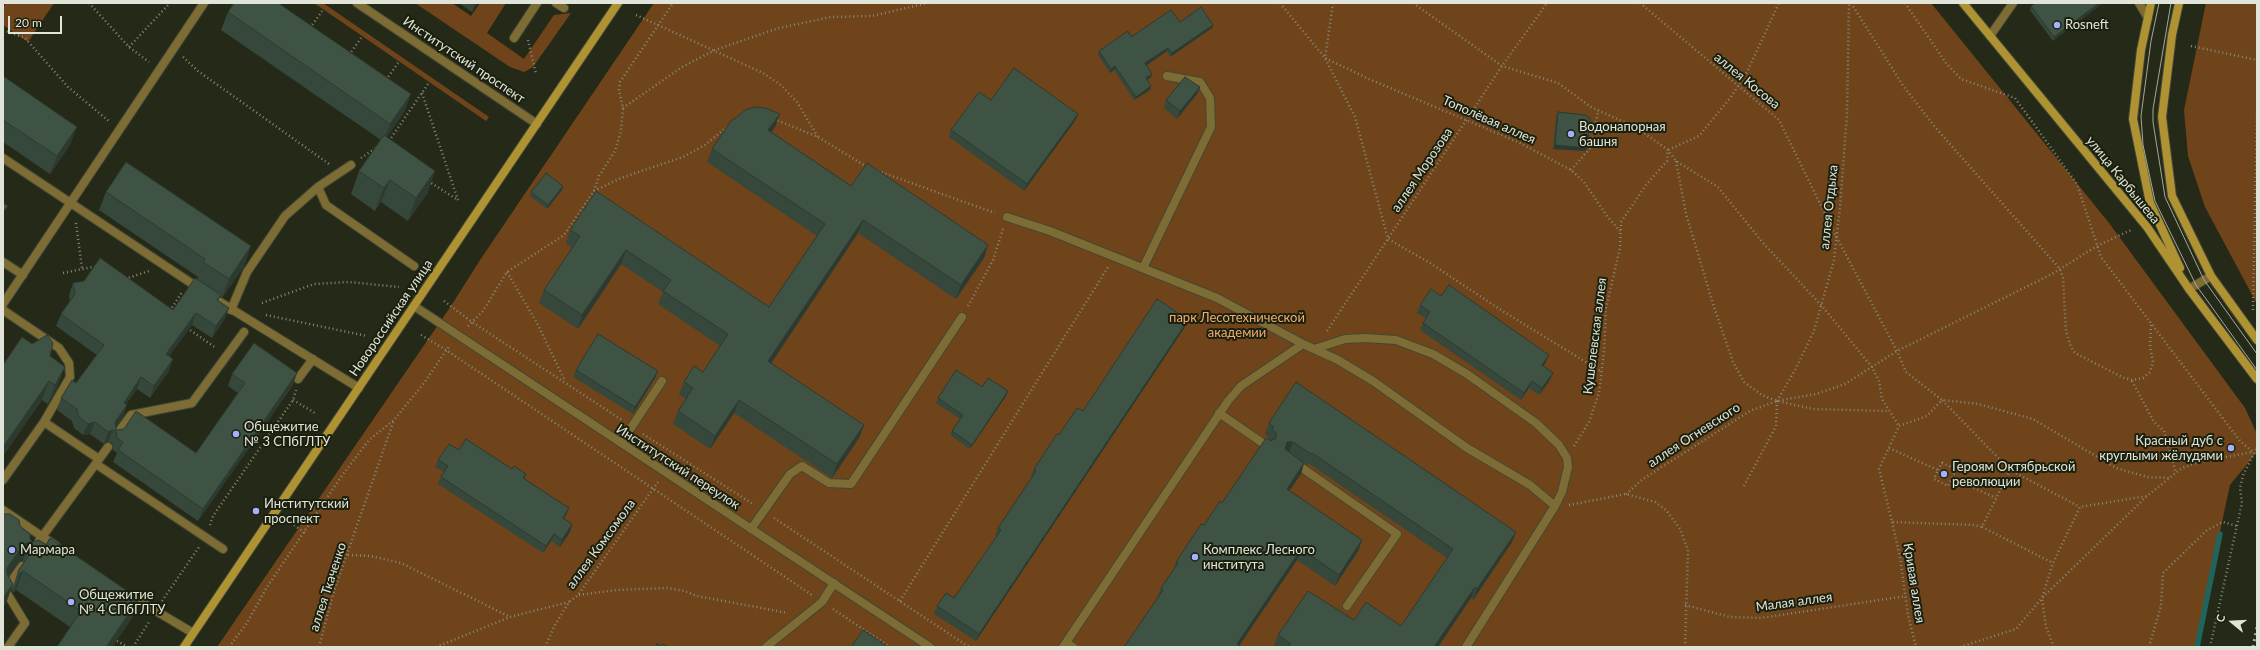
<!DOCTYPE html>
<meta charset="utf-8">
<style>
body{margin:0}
#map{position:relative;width:2260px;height:650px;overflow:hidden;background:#242a17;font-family:Lato,sans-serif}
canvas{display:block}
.frame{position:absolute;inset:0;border:4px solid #e1e5d9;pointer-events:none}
.north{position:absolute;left:2212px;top:602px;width:40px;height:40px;-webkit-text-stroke:3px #1b200e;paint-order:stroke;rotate:288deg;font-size:11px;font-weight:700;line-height:16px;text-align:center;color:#e1e5d9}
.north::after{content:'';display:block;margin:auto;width:14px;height:18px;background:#e1e5d9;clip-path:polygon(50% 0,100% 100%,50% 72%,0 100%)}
.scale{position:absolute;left:8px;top:16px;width:54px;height:18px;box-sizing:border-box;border:2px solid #e1e5d9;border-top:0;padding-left:5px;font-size:12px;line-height:14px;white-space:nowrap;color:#e1e5d9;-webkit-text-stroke:3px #1b200e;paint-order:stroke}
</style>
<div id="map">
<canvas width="2260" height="650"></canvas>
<div class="frame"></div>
<div class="north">С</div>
<div class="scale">20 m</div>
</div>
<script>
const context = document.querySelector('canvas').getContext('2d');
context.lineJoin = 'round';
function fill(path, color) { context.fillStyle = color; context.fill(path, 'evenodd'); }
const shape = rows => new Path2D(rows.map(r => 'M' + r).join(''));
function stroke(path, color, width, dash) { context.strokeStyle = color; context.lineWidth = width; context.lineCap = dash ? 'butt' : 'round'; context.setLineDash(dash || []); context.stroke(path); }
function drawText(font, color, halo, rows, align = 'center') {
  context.font = font + ' Lato,sans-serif'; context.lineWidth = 4; context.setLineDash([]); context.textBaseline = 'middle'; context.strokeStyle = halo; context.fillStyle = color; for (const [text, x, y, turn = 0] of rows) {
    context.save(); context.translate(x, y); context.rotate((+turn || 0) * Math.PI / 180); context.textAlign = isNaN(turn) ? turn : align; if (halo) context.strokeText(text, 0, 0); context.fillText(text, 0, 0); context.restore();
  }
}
fill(shape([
 [6,3,54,3,28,42,3,25,3,8],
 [314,3,323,3,489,117,486,121],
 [415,3,452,3,471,16,480,3,506,3,487,33,524,59,554,15,571,13,533,67,524,72,510,67],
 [654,3,1931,3,2109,223,2245,408,2257,434,2257,452,2230,485,2195,647,217,647,451,306,480,260],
 [2206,3,2257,3,2257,304,2205,207,2188,156,2184,110]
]), '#70441a');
stroke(shape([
 [2197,647,2220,534]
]), '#21645c', 5.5);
const service = shape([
 [556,3,564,8],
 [2139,3,2148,18],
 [1990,36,2013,3],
 [514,38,537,3],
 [3,158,200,289],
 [318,187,326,205,414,266],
 [1007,217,1050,231,1217,298,1303,344],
 [3,262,23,275],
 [1143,268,1211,127,1210,98,1200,82,1167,76],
 [220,302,359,388],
 [3,304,204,3],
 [3,310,59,348,69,363,70,377,44,422,3,480],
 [231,310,247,272,285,216,318,187,351,165],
 [1314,349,1345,339,1365,338,1396,340,1433,354,1467,374,1536,423,1559,445,1567,458,1568,467,1562,492,1555,506],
 [298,379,313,359],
 [1219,413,1267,446],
 [44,422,99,459],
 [115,437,131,415,192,403,244,332],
 [621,443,662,381],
 [1295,463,1397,534,1347,606],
 [96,464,223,549],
 [3,510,56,546],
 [751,529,790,474,802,466,829,483,851,484,962,317],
 [39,541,108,447],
 [131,596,193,633],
 [1066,643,1073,647],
 [8,647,25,623,5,590,22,566],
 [766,647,822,602,834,583],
 [1063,647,1228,401,1241,386,1303,344,1338,360,1373,381,1467,448,1530,485,1555,506,1466,647]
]);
const minor = shape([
 [2189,289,2211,276],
 [414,306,930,647]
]);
const tertiary = shape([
 [357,3,537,124]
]);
const secondary = shape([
 [1963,3,2147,227,2189,289,2257,379],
 [2151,3,2141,50,2133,119,2150,203,2180,268],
 [2179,3,2172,35,2162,117,2172,196,2211,276,2257,340],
 [184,647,618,3]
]);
stroke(service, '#424836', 10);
stroke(minor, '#424836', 10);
stroke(tertiary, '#424836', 10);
stroke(secondary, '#424836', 10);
stroke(shape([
 [89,3,129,47,149,62],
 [1280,3,1325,58,1355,117,1388,239,1430,263,1501,310,1602,372],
 [1333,3,1325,58,1369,79,1520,143,1571,170,1584,182,1607,216,1620,231],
 [1413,3,1502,66,1558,83,1591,107,1637,128,1668,150,1676,161,1718,187,1763,243,1822,306,1872,367,1879,381,1882,399,1899,426],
 [1640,3,1779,120,1837,238,1897,351,1906,372,1942,400,1978,404,2033,419,2116,468,2147,477,2169,478],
 [1851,3,1904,87,1935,127,2060,269,2063,278,2066,331,2071,347,2075,353,2124,378,2132,380,2143,378,2150,372,2153,362,2150,347,2151,324],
 [1905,3,1946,63,1961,79,2015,98,2077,184,2101,257,2240,441,2253,452],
 [636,15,763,73,782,86,797,102,818,137],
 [310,28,322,11],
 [3,30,25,38,68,87,110,122],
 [528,40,536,74],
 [2191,46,2257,60],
 [129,47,170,3],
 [349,55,361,38],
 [183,57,198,71,329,164],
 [386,80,398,63],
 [422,93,458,200],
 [623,108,682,67,715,50,779,28,831,17,872,16,928,3],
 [774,119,818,137,867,167],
 [389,141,428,84],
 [361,158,376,148],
 [1676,161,1686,214,1714,307,1733,362,1744,382,1762,395,1777,401,1813,409,1888,411],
 [1571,170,1592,146,1598,110],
 [878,171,995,213],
 [428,181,458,200],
 [594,191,621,178,683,157,705,145,728,126],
 [76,223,82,268],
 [507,272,537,323,565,381],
 [63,273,97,266],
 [125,279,149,271],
 [444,301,472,322,622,420],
 [262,303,314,284,349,282,399,287],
 [968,306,993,260,1003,229],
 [2253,310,2257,112],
 [170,311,182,292],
 [266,315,367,336],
 [468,326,483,311,507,272,564,235,594,191,599,176,615,151,621,131,623,108,619,90,620,82,673,3],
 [187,328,216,348],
 [1327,331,1502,66,1547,3],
 [421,335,446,350,812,595],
 [2132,381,2154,422,2164,431,2176,473],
 [293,400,315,413],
 [1777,401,1795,370,1814,331,1834,260,1840,207,1847,114,1849,3],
 [643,434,753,504],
 [1574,446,1589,422,1599,393,1604,351,1606,308,1620,248,1621,222,1646,185,1667,161,1668,150,1699,136,1731,97,1747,72,1779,3],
 [1889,448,1938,470,1934,479,1948,486,1952,478,1996,498],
 [1938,470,1942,463,1956,469,1952,478],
 [2010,470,1982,527,1974,525,1892,522,1879,469,1899,426,1927,416,1942,400,2010,470,2080,507],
 [1744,486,1776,426,1777,401],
 [1626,494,1643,479,1750,411,1777,401,1816,394,1845,384,1897,351,2052,274,2097,246,2131,230],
 [1569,505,1626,494,1655,502,1666,510,1680,529,1688,550,1685,647],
 [774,518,969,647],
 [1892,522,1900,557,1908,615,1916,647],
 [210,525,213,516,293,400,296,390],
 [294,525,305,533],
 [1982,527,2053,563],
 [348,555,371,556,401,563,510,617],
 [579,595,616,590,667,588,684,591,697,596,788,613],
 [162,601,199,547],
 [900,601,1108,267],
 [1685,605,1730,617,1761,618,1906,596],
 [833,609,890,647],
 [117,641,128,647],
 [133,647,149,622],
 [229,647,247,623,267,587,341,477,369,440,394,420,424,383,450,345],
 [319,647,334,591,394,420],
 [436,647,510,617,569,602],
 [545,647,555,625,569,602,578,595,658,482],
 [1960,647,2016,629,2042,598,2147,496,2182,468,2199,462,2253,452],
 [2054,647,2046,627,2042,598,2053,563,2080,507,2147,496],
 [2149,647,2161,606,2163,573,2207,530,2223,522,2237,526],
 [2210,647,2242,503,2240,488,2243,475,2257,448]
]), '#858a7a', 2.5, [1, 3]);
stroke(service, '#7e6c35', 8);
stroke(minor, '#7e6c35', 8);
stroke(tertiary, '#7e6c35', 8);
stroke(secondary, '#af9232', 8);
stroke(shape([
 [2159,3,2151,41,2141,116,2143,145,2155,201,2196,285,2257,370],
 [2171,3,2153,109,2153,122,2165,197,2204,280,2257,354]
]), '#a3a899', 1);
stroke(shape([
 [2253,647,2257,627]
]), '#a3a899', 3, [2, 4]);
fill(shape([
 [459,3,478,3,472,12],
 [2103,3,2053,41,2030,10,2031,6],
 [228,12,411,94,404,112,387,137,435,171,427,194,408,221,381,202,375,211,351,194,359,171,381,140,221,30],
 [1180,22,1213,25,1212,28,1170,57,1167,51,1147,65,1151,77,1147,80,1151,86,1150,90,1134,100,1114,70,1110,73,1098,55,1099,51,1131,37],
 [3,76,70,145,50,174,3,142],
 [1200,87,1197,94,1177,119,1164,108,1166,100],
 [991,100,1078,114,1075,121,1024,191,949,137,951,130],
 [1558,112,1587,148,1586,151,1553,149,1556,116],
 [775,127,771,132,851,186,984,258,956,299,858,233,771,363,864,425,859,438,832,478,734,413,710,449,673,424,678,411,686,399,679,395,684,382,703,372,720,346,658,304,663,292,621,264,578,329,539,303,544,290,572,248,566,243,570,230,596,191,769,307,817,236,707,162,712,149],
 [563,186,562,190,547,209,530,196,531,192],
 [106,192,245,265,222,298,220,296,218,301,229,308,224,320,212,338,192,325,169,356,169,371,150,398,137,389,126,404,127,405,123,417,116,427,116,430,196,453,238,393,228,386,232,374,293,385,198,521,113,462,117,453,113,450,112,443,108,442,104,444,90,434,83,435,74,428,72,421,57,410,61,398,76,383,97,355,56,326,61,314,70,301,69,295,73,283,173,310,197,279,198,277,99,210],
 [1441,296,1546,362,1543,366,1550,380,1539,395,1529,388,1521,400,1420,330,1423,323,1426,318,1417,313,1420,305],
 [1185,327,976,641,934,614,937,606,954,598,997,536,995,535,998,528,1032,477,1031,476,1034,469,1059,435,1083,411],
 [50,356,58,386,48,404,42,400,3,456,3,365],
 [576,370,658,371,655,378,633,414,573,377],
 [1006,396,970,449,950,435,952,431,960,419,936,403,938,398],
 [1269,423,1512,542,1473,600,1471,598,1438,647,1276,647,1274,646,1278,635,1354,620,1401,626,1447,558,1308,463,1307,465,1303,462,1304,463,1301,474,1289,491,1362,540,1358,551,1335,586,1297,560,1240,645,1157,598,1161,588,1172,573,1176,562,1222,503,1268,440,1269,437,1265,434],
 [459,450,512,469,526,474,525,479,569,508,566,515,564,519,572,524,570,532,560,547,551,541,543,553,438,484,441,477,444,472,435,467,438,460],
 [3,514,20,526,32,542,46,545,139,599,132,618,112,647,57,647,70,627,16,590,13,593,12,590,18,571,24,563,23,561,18,563,8,576,13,584,6,603]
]), '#36473b');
fill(shape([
 [475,3,478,3,472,12],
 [2099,3,2103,3,2053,41,2054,37],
 [1213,25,1212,28,1170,57,1172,53],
 [1168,48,1167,51,1144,67,1145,63],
 [1115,66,1114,70,1110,73,1111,69],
 [1152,74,1151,77,1145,82,1146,78],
 [1151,86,1150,90,1134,100,1136,97],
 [1200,87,1197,94,1177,119,1180,111],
 [411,94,404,112,383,142,390,124],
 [780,114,775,127,763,144,768,130],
 [1078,114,1075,121,1024,191,1027,184],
 [77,127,70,145,50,174,57,156],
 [1555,145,1587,148,1586,151,1553,149],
 [435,171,427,194,408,221,416,198],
 [390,180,381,202,375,211,384,188],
 [563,186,562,190,547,209,548,205],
 [863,220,858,233,764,374,768,361],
 [988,245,984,258,956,299,961,285],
 [251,246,245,265,222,298,229,279],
 [626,250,621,264,578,329,582,315],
 [229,308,224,320,212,338,216,326],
 [196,313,192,325,162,366,166,354],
 [1188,320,1185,327,976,641,979,634],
 [1549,355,1546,362,1539,372,1542,365],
 [173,359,169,371,150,398,154,386],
 [65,367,58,386,48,404,55,385],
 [658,371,655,378,633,414,635,407],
 [297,373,293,385,198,521,203,509],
 [1553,373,1550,380,1539,395,1542,388],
 [141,377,137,389,119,414,124,403],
 [49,381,42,400,3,456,3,447],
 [1532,381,1529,388,1521,400,1524,393],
 [1008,391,1006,396,970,449,972,445],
 [739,400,734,413,710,449,715,436],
 [127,405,123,417,113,430,108,442,104,444,108,432],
 [95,422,90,434,83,435,88,424],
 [864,425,859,438,832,478,837,464],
 [1287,442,1293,442,1289,452,1283,452],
 [1304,463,1301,474,1283,500,1287,489],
 [569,508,566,515,560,525,563,518],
 [572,524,570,532,560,547,562,540],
 [1516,532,1512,542,1473,600,1477,589],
 [554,534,551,541,543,553,546,546],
 [1362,540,1358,551,1335,586,1339,575],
 [30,542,23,561,18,563,3,583,7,568,24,544],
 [1301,549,1297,560,1238,647,1237,644],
 [23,571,16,590,13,593,20,574],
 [13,584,6,603,3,607,3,598],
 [1475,587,1471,598,1438,647,1434,647],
 [139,599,132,618,112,647,106,647]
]), '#2c3a30');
const building = shape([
 [234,3,278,3,411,94,390,124,228,12,234,3],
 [2036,3,2099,3,2054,37,2031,6,2036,3],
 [1201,7,1213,25,1172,53,1168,48,1145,63,1152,74,1146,78,1151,86,1136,97,1115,66,1111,69,1099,51,1128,31,1131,37,1171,10,1180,22,1201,7],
 [1014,68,1078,114,1027,184,951,130,979,92,991,100,1014,68],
 [3,76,77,127,57,156,3,120,3,76],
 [1185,77,1200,87,1180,111,1166,100,1185,77],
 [756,107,765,108,780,114,768,130,851,186,867,163,988,245,961,285,863,220,768,361,864,425,837,464,739,400,715,436,678,411,693,388,684,382,694,366,703,372,728,334,663,291,671,280,626,250,582,315,544,290,580,236,570,230,596,191,769,307,825,224,712,149,730,122,747,109,756,107],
 [1558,112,1585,115,1590,118,1587,148,1555,145,1558,112],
 [384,135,435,171,416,198,390,180,384,188,359,171,384,135],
 [126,162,251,246,229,279,203,262,205,259,106,192,126,162],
 [546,173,563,186,548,205,531,192,546,173],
 [3,203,8,206,3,212,3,203],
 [100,258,173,310,195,278,221,295,217,300,229,308,216,326,196,313,166,354,173,359,154,386,141,377,124,403,127,405,115,422,116,430,124,429,136,411,196,453,245,383,232,374,254,343,297,373,203,509,118,450,123,442,117,438,116,431,113,430,108,432,95,422,88,424,78,416,77,409,61,398,72,380,76,383,104,345,61,314,75,294,73,283,84,281,100,258],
 [1449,285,1549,355,1542,365,1553,373,1542,388,1532,381,1524,393,1423,323,1430,312,1420,305,1431,289,1441,296,1449,285],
 [1157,299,1188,320,979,634,937,606,946,593,954,598,1001,530,998,528,1036,471,1034,469,1057,434,1059,435,1077,408,1083,411,1157,299],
 [598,334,658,371,635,407,576,370,598,334],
 [47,335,53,343,50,356,65,367,55,385,49,381,3,447,3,365,22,337,32,344,47,335],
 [956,370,982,387,988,378,1008,391,972,445,952,431,963,415,938,398,956,370],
 [1296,382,1516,532,1477,589,1475,587,1434,647,1290,647,1289,646,1291,644,1278,635,1308,591,1354,620,1366,602,1401,626,1453,549,1312,453,1311,454,1293,442,1287,442,1285,449,1304,463,1287,489,1362,540,1339,575,1301,549,1237,644,1242,647,1124,647,1163,590,1161,588,1178,563,1176,562,1201,524,1204,525,1220,501,1222,503,1266,438,1271,441,1276,438,1276,433,1272,429,1274,427,1269,423,1296,382],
 [466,439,512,469,514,466,526,474,523,478,569,508,563,518,572,524,562,540,554,534,546,546,441,477,448,466,438,460,449,444,459,450,466,439],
 [3,514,10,514,19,520,20,526,30,534,30,539,32,542,39,540,46,545,50,538,139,599,106,647,57,647,81,611,23,571,20,574,18,571,34,548,30,542,24,544,7,568,7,574,13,584,3,598,3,514],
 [863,630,888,647,851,647,863,630],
 [657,644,661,646,663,644,668,647,655,647,657,644]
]);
fill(building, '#3f5345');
stroke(building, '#2c3a30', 1);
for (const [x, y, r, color] of [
 [2057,25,4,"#a5b1fc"],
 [1571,134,4,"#a5b1fc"],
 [236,434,4,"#a5b1fc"],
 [2231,448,4,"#a5b1fc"],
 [1944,474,4,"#a5b1fc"],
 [256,511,4,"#a5b1fc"],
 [12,550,4,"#a5b1fc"],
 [1195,557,4,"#a5b1fc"],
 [71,602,4,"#a5b1fc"]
]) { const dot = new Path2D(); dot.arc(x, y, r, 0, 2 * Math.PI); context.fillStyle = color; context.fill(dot); stroke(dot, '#1b200e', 1.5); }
drawText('13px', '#e1e5d9', '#1b200e', [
 ["Rosneft",2065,25],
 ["Водонапорная",1579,127],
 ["башня",1579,142],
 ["Общежитие",244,427],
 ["№ 3 СПбГЛТУ",244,442],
 ["Красный дуб с",2223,441,"right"],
 ["круглыми жёлудями",2223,456,"right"],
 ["Героям Октябрьской",1952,467],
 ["революции",1952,482],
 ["Институтский",264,504],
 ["проспект",264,519],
 ["Мармара",20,550],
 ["Комплекс Лесного",1203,550],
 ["института",1203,565],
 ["Общежитие",79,595],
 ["№ 4 СПбГЛТУ",79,610]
], 'left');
drawText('13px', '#e1e5d9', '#1b200e', [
 ["Институтский проспект",464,60,34],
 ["аллея Косова",1747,81,39],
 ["Тополёвая аллея",1489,120,24],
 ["аллея Морозова",1422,170,-56],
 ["улица Карбышева",2123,180,51],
 ["аллея Отдыха",1829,207,-84],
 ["Новороссийская улица",391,318,-56],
 ["Кушелевская аллея",1595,336,-83],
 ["аллея Огневского",1694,435,-33],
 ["Институтский переулок",678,467,33],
 ["аллея Комсомола",601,544,-54],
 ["Кривая аллея",1914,583,81],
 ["аллея Ткаченко",328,587,-72],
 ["Малая аллея",1794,602,-8]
]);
drawText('13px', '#f3ac6f', '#1b200e', [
 ["парк Лесотехнической",1237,318],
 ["академии",1237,333]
]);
</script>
